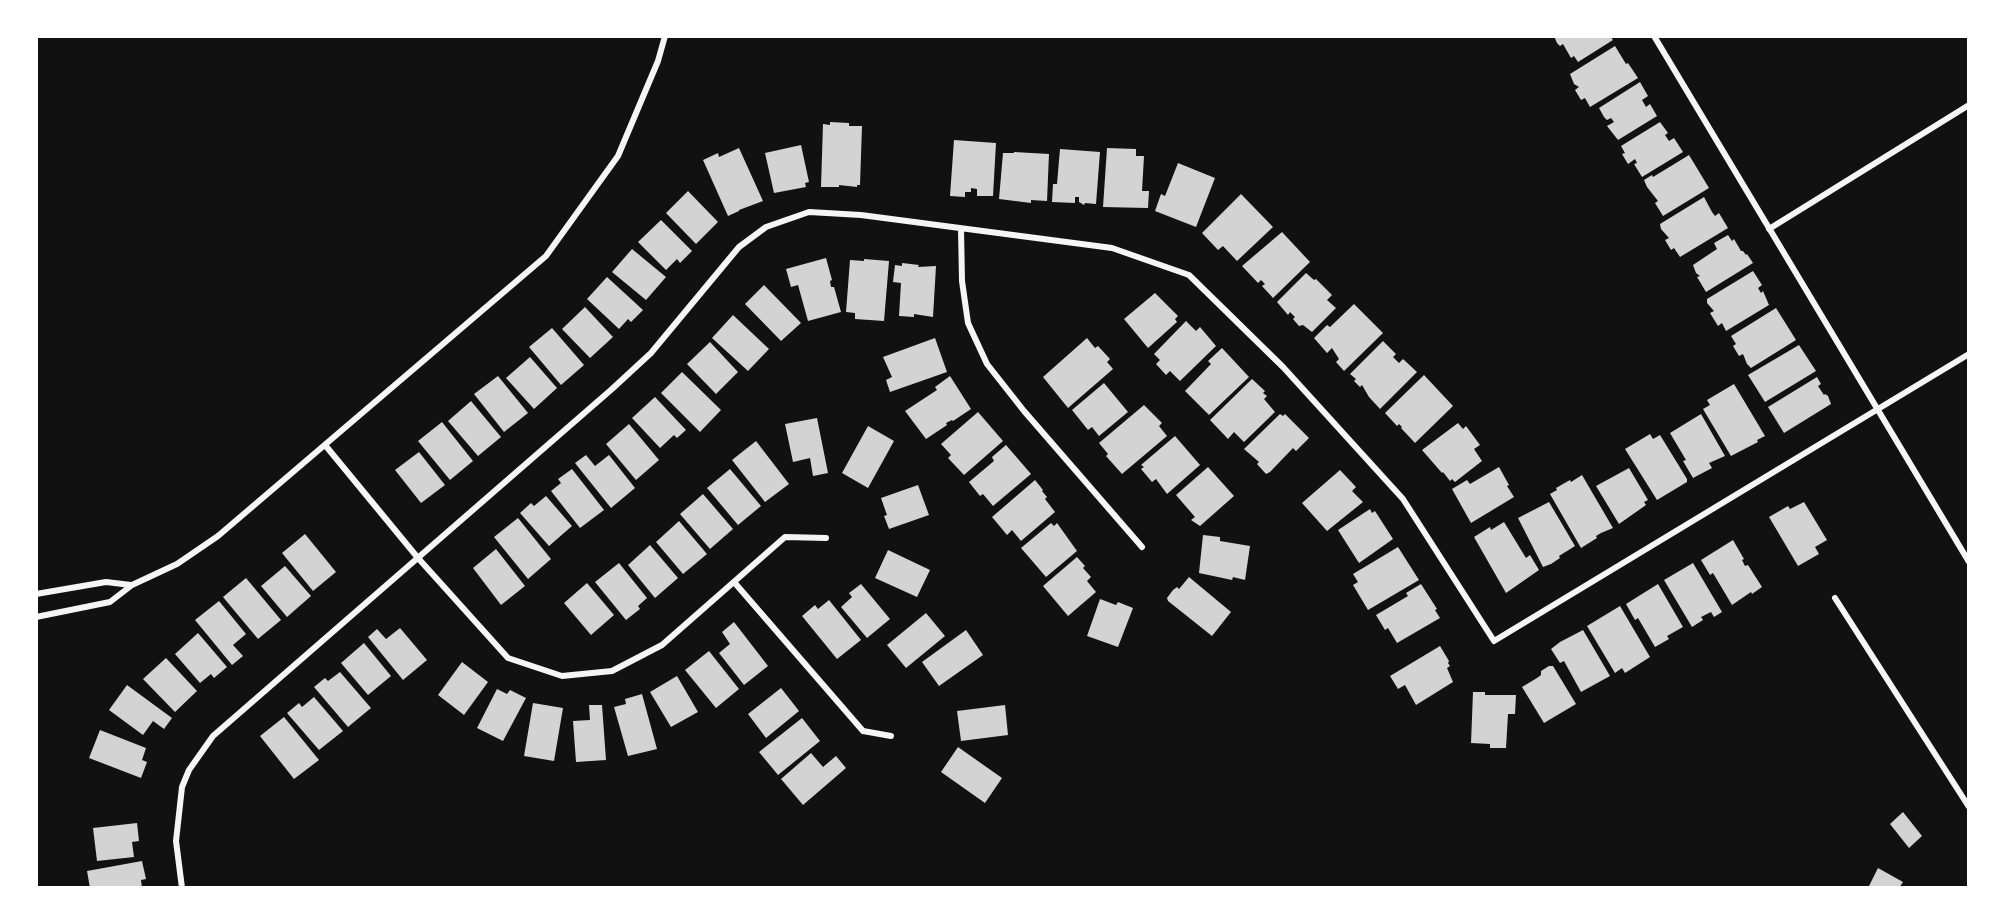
<!DOCTYPE html>
<style>
body{margin:0}
#map{position:relative;width:2005px;height:924px;overflow:hidden;background:#111;font-family:Overpass,sans-serif}
canvas{display:block}
.frame{position:absolute;inset:0;border:38px solid #fff;pointer-events:none}
</style>
<div id="map">
<canvas width="2005" height="924"></canvas>
<div class="frame"></div>
</div>
<script>
const context = document.querySelector('canvas').getContext('2d');
context.lineJoin = 'round';
function fill(path, color) { context.fillStyle = color; context.fill(path, 'evenodd'); }
const shape = rows => new Path2D(rows.map(r => 'M' + r).join(''));
function stroke(path, color, width, dash) { context.strokeStyle = color; context.lineWidth = width; context.lineCap = dash ? 'butt' : 'round'; context.setLineDash(dash || []); context.stroke(path); }
fill(shape([
 [1554,36,1610,36,1613,40,1578,62,1574,56,1571,58,1563,44,1560,46,1557,43],
 [1615,46,1626,64,1628,63,1638,78,1590,107,1585,98,1581,100,1575,90,1579,87,1574,84,1570,74],
 [1640,82,1648,96,1642,100,1646,107,1650,104,1657,116,1618,140,1607,126,1614,122,1611,118,1607,120,1604,117,1599,108],
 [830,122,849,123,849,126,862,126,860,185,857,185,857,187,839,185,839,187,821,187,823,124,830,125],
 [1660,122,1668,133,1665,135,1669,141,1674,138,1683,152,1642,177,1634,164,1637,163,1635,159,1628,164,1622,154,1625,153,1621,146],
 [954,140,996,143,993,196,977,196,977,189,971,188,971,192,965,192,965,197,950,196],
 [801,145,809,182,805,183,806,187,774,193,765,153],
 [739,148,763,201,739,210,739,211,728,216,703,160,718,153,719,157],
 [1107,148,1136,149,1136,156,1144,156,1142,191,1149,191,1148,208,1103,207],
 [1060,149,1100,152,1096,204,1085,203,1084,205,1079,202,1079,197,1075,197,1075,203,1052,202,1053,184,1057,184],
 [1014,152,1049,154,1047,201,1031,200,1031,203,999,199,1003,153,1014,153],
 [1689,155,1709,188,1663,216,1655,203,1658,201,1647,187,1644,180,1652,175,1653,177],
 [1178,163,1215,178,1196,227,1155,211,1161,194,1165,196],
 [688,191,718,222,696,244,666,213],
 [1241,194,1273,227,1237,261,1223,246,1218,250,1202,233],
 [1704,197,1712,212,1715,216,1719,213,1728,228,1680,257,1674,248,1671,250,1665,240,1669,238,1661,229,1660,224],
 [661,220,692,251,680,263,677,259,666,270,638,242],
 [1282,232,1310,262,1273,298,1262,286,1265,284,1261,280,1258,283,1242,266],
 [1728,235,1732,241,1734,239,1741,251,1743,251,1746,255,1747,254,1753,263,1706,292,1697,277,1700,276,1696,273,1693,265,1717,249,1714,243],
 [632,249,666,277,646,300,612,272],
 [826,258,832,280,830,281,831,287,834,287,841,312,808,321,798,285,791,287,786,269],
 [864,259,889,261,884,321,855,319,855,313,846,312,850,260,864,261],
 [902,263,919,265,918,267,936,266,933,317,914,314,914,317,899,316,901,283,893,282,895,265,902,266],
 [1753,271,1762,285,1758,288,1761,293,1763,291,1769,305,1726,331,1722,323,1718,326,1710,313,1714,311,1707,303,1707,299],
 [1306,273,1314,280,1316,279,1332,295,1327,300,1336,308,1312,332,1303,325,1299,326,1293,319,1295,317,1290,312,1288,315,1277,302],
 [607,277,643,310,631,322,628,319,619,329,587,299],
 [764,285,801,323,781,341,745,304],
 [1155,293,1178,316,1175,319,1177,322,1148,348,1124,319],
 [1354,304,1383,333,1344,371,1336,362,1339,359,1332,348,1327,353,1314,338,1327,325,1330,327],
 [585,307,613,337,590,358,562,329],
 [1776,308,1796,340,1751,368,1747,364,1743,354,1739,356,1733,346,1736,344,1731,336],
 [733,315,769,349,748,371,712,338],
 [1186,321,1196,331,1200,327,1216,346,1180,381,1170,371,1166,375,1156,364,1160,360,1154,354],
 [552,328,584,365,561,385,529,347],
 [935,338,947,372,890,392,886,380,892,377,883,357],
 [1087,338,1095,348,1098,346,1110,359,1107,362,1113,369,1068,408,1043,377],
 [1383,341,1396,354,1393,357,1399,363,1403,359,1417,372,1380,409,1369,397,1362,385,1360,387,1354,381,1356,379,1350,374],
 [710,342,738,372,716,394,687,364],
 [1799,345,1816,371,1765,402,1748,375],
 [1222,348,1249,377,1209,415,1185,391,1211,364,1208,361],
 [530,357,557,388,534,409,506,378],
 [682,372,721,410,700,432,661,393],
 [1424,375,1453,406,1415,443,1401,428,1402,427,1399,424,1397,426,1385,413],
 [498,376,528,413,504,432,474,394],
 [950,376,971,409,953,421,952,420,946,423,947,425,926,439,905,411,937,390,935,387],
 [1817,377,1821,384,1818,386,1824,395,1825,394,1828,396,1831,404,1784,433,1768,407],
 [1252,379,1265,391,1263,393,1267,396,1264,399,1275,412,1244,442,1234,432,1228,439,1210,420],
 [1104,383,1128,412,1099,436,1092,427,1088,430,1072,410],
 [1734,384,1765,436,1757,440,1758,442,1731,456,1703,409,1710,405,1707,400],
 [655,397,686,430,677,438,674,435,660,448,632,418],
 [471,401,501,437,478,456,448,421],
 [1144,405,1162,423,1159,426,1167,436,1122,474,1106,456,1108,454,1099,443],
 [978,412,1003,441,964,475,948,458,951,455,941,444],
 [1280,414,1283,416,1285,414,1309,438,1296,451,1293,448,1270,472,1266,474,1257,464,1259,462,1244,449],
 [1701,414,1725,456,1709,463,1712,468,1693,478,1683,461,1686,460,1670,433],
 [817,418,828,473,813,476,810,458,793,462,785,424],
 [442,422,473,461,450,480,418,441],
 [1458,423,1463,429,1466,426,1480,445,1474,449,1482,461,1455,482,1452,479,1450,481,1443,472,1442,473,1422,450],
 [629,424,659,460,636,480,606,444],
 [868,426,894,441,868,488,842,473],
 [1650,434,1653,439,1660,435,1687,479,1687,482,1657,500,1625,449],
 [1175,436,1200,465,1167,494,1156,479,1152,482,1141,469,1144,467,1141,465],
 [756,441,789,484,765,502,732,460],
 [1006,445,1031,474,993,506,983,494,980,496,969,482,994,461,992,457],
 [419,452,445,485,421,503,395,470],
 [586,455,595,466,609,455,635,488,611,508,575,463],
 [1208,467,1234,496,1200,526,1191,520,1195,517,1176,495],
 [1499,467,1509,485,1507,486,1514,497,1471,523,1452,489,1467,480,1470,484],
 [1629,468,1648,500,1644,502,1646,505,1619,524,1596,486],
 [572,469,604,510,580,528,551,491,561,483,558,479],
 [730,469,761,506,738,525,707,488],
 [1340,470,1356,487,1352,491,1363,502,1327,531,1302,503],
 [1582,475,1613,528,1601,533,1596,536,1597,538,1581,548,1550,494,1557,490,1556,488,1570,480,1571,482],
 [1035,480,1043,490,1042,491,1047,497,1045,499,1055,512,1021,541,1012,530,1007,535,992,517],
 [918,485,929,515,889,529,884,516,887,515,881,498],
 [703,494,733,529,710,549,680,514],
 [546,496,572,526,549,546,520,513,531,503,534,506],
 [1549,502,1575,546,1559,556,1560,558,1551,564,1543,567,1518,518],
 [1804,502,1827,540,1815,547,1819,554,1798,566,1769,517,1788,506,1790,509],
 [1370,509,1372,513,1375,511,1393,539,1359,563,1338,530],
 [518,518,551,559,528,579,494,537],
 [679,521,707,554,683,574,656,542],
 [1504,522,1526,558,1530,555,1539,570,1506,593,1474,537,1490,527,1491,530],
 [1051,523,1054,526,1057,523,1077,551,1046,577,1021,548],
 [305,534,336,572,313,591,282,553],
 [1203,535,1220,537,1220,541,1250,546,1245,580,1233,577,1232,580,1199,573],
 [1733,540,1744,559,1742,560,1745,566,1748,565,1762,587,1752,594,1751,592,1732,605,1713,573,1710,575,1701,560],
 [650,545,678,578,655,598,628,565],
 [1398,547,1419,580,1368,610,1353,585,1358,582,1353,574],
 [496,549,525,586,501,605,473,568],
 [888,550,930,570,917,597,875,578],
 [1077,557,1085,566,1083,568,1091,577,1087,581,1096,592,1068,616,1043,586],
 [619,563,647,598,638,606,640,609,626,620,595,582],
 [1693,563,1722,612,1714,617,1711,612,1701,617,1703,620,1692,627,1664,580],
 [285,566,311,596,287,617,261,586],
 [1189,577,1231,612,1212,636,1168,601,1167,598,1173,590,1177,587,1179,589],
 [246,578,281,620,258,639,223,597],
 [587,583,614,615,591,635,564,603],
 [861,584,890,619,867,638,841,607,852,597,849,593],
 [1421,584,1437,609,1435,610,1440,618,1397,643,1388,628,1385,630,1376,615,1408,596,1406,593],
 [1658,584,1683,627,1667,636,1669,639,1655,647,1638,618,1635,620,1626,604],
 [1100,599,1116,605,1118,602,1133,608,1118,647,1087,636],
 [829,600,861,640,837,659,802,616,815,605,818,609],
 [219,601,246,634,233,645,243,656,232,665,195,620],
 [1620,606,1650,657,1625,673,1622,668,1615,673,1587,626],
 [926,613,945,636,906,668,887,645],
 [734,622,768,666,744,685,719,653,730,644,722,632],
 [400,628,427,660,403,680,368,637,377,629,386,639],
 [966,630,983,655,939,686,922,662],
 [1583,630,1610,676,1581,692,1564,661,1560,663,1551,649,1560,642],
 [198,633,227,667,214,678,211,674,200,683,175,654],
 [364,643,391,676,368,695,341,663],
 [1440,646,1449,661,1448,663,1450,666,1447,668,1453,682,1416,705,1405,685,1398,689,1390,676],
 [709,651,739,689,716,708,685,670],
 [166,658,197,691,175,712,143,679],
 [462,662,488,682,464,715,438,695],
 [1549,666,1553,666,1576,704,1544,723,1522,687,1537,678,1541,675,1541,671],
 [340,672,371,708,348,727,314,687,325,678,328,681],
 [677,676,698,712,671,727,650,692],
 [127,685,172,718,164,729,153,721,143,735,109,710],
 [781,688,799,711,766,738,748,714],
 [497,689,507,694,510,690,526,698,503,741,477,728],
 [1473,692,1485,692,1485,695,1516,695,1515,714,1508,714,1506,748,1490,748,1490,744,1471,743],
 [642,694,657,749,628,756,614,707,626,704,625,699],
 [314,697,343,731,319,750,287,713,299,703,302,707],
 [533,703,563,708,554,761,524,756],
 [589,705,602,705,606,760,576,762,573,721,590,720],
 [1005,705,1008,735,961,741,957,711],
 [284,717,319,760,294,779,260,736],
 [802,718,820,741,778,775,759,752],
 [100,730,146,748,142,760,147,762,141,778,89,758],
 [958,747,1002,778,985,803,941,772],
 [811,753,823,767,836,756,846,768,803,805,781,779],
 [1903,812,1922,836,1909,848,1890,824],
 [137,823,139,841,132,842,134,857,97,861,93,828],
 [142,861,146,879,141,880,142,888,90,888,87,871],
 [1878,868,1903,882,1899,888,1868,888]
]), '#d3d3d3');
stroke(shape([
 [1654,36,1969,562],
 [961,229,962,281,968,323,987,364,1024,411,1142,547],
 [1769,229,1969,105],
 [325,445,418,558,508,658,562,676,612,671,662,645,785,537,826,538],
 [734,582,863,731,891,736],
 [36,594,106,582,131,585],
 [1835,598,1969,807],
 [36,617,110,602,132,585,177,564,218,536,546,256,618,156,658,61,665,36],
 [182,888,176,841,182,787,189,770,213,736,612,389,651,353,739,247,766,227,809,212,861,215,1112,248,1189,275,1283,367,1403,499,1494,641,1969,354]
]), '#f5f5f5', 6);
</script>
